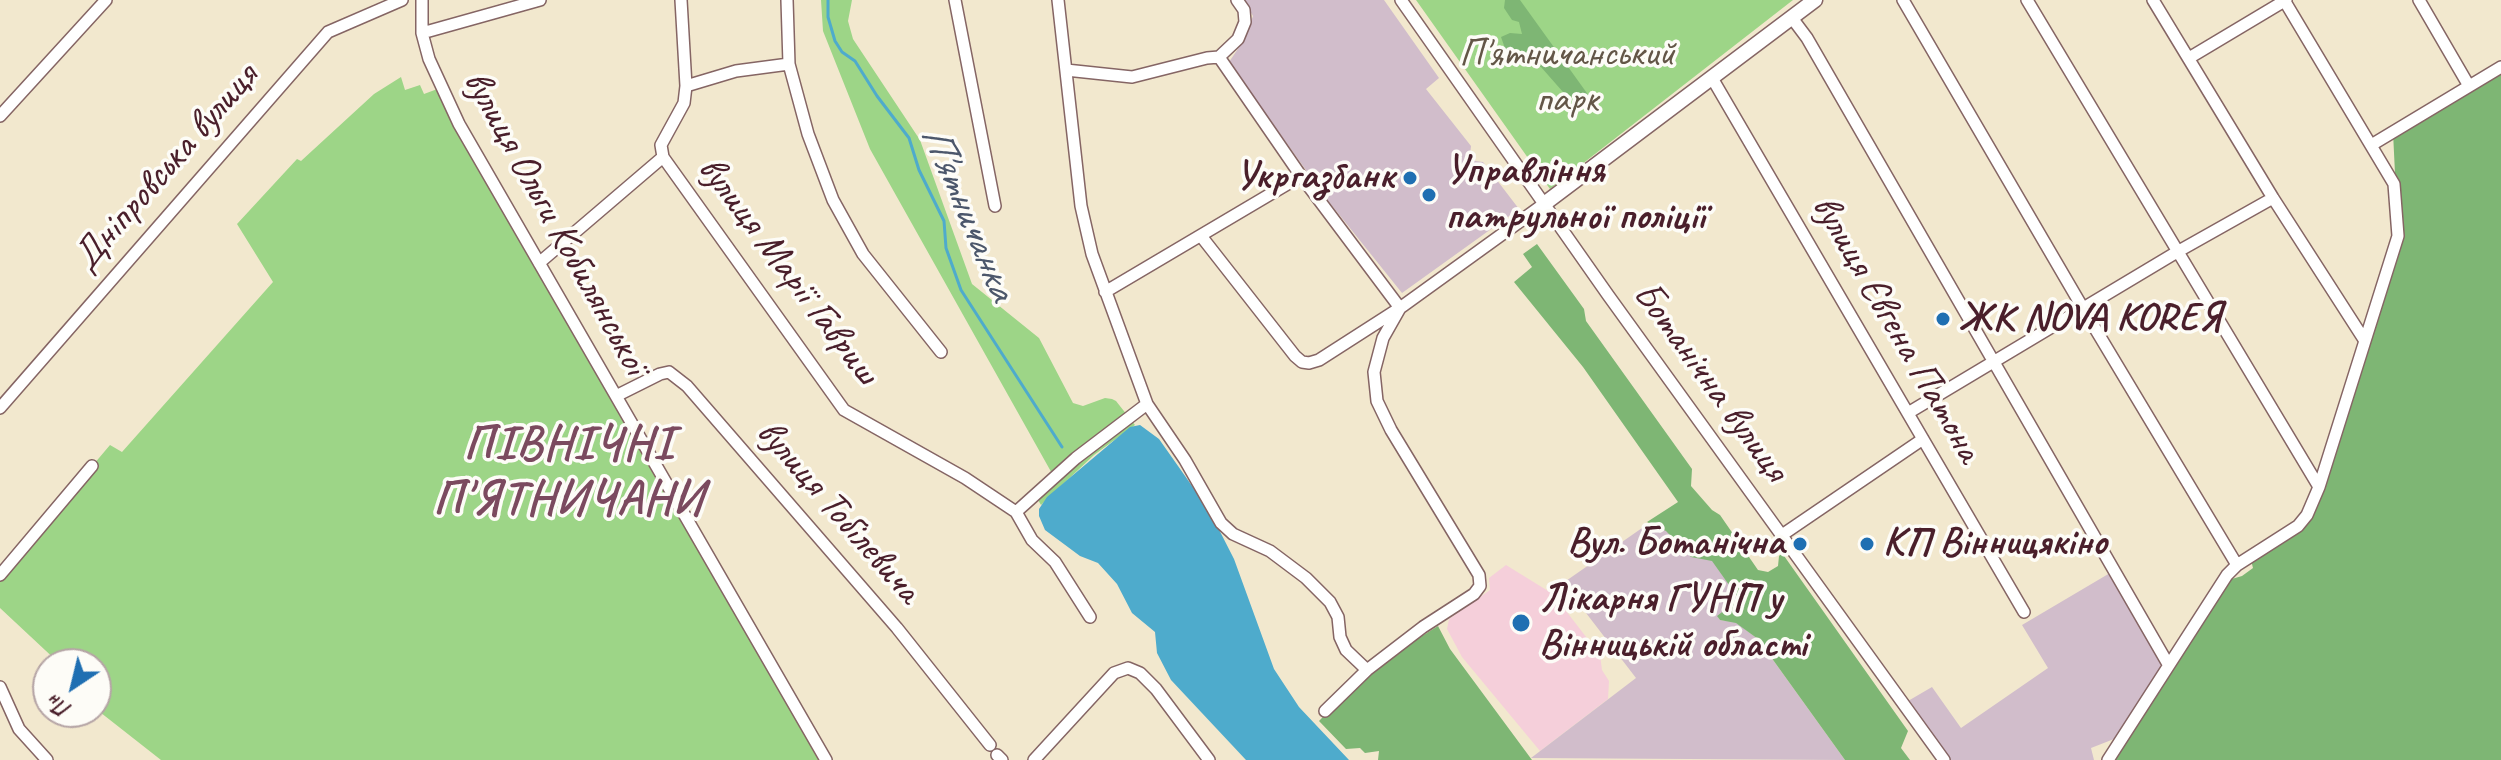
<!DOCTYPE html>
<meta charset="utf-8">
<style>
body{margin:0}
#map{position:relative;width:2501px;height:760px;overflow:hidden;background:#f2e8ce;font-family:Caveat,sans-serif}
canvas{display:block}
.north{position:absolute;left:32px;top:648px;width:80px;height:80px;box-sizing:border-box;background:#fdfcf7;border:2px solid #b5a4a5;border-radius:50%;rotate:215deg;font-size:22px;font-weight:700;line-height:32px;text-align:center;color:#4a1f2b}
.north::after{content:'';display:block;margin:auto;width:28px;height:36px;background:#1f6fb2;clip-path:polygon(50% 0,100% 100%,50% 72%,0 100%)}
</style>
<div id="map">
<canvas width="2501" height="760"></canvas>
<div class="north">Пн</div>
</div>
<script>
const context = document.querySelector('canvas').getContext('2d');
context.lineJoin = 'round';
function fill(path, color) { context.fillStyle = color; context.fill(path, 'evenodd'); }
const shape = rows => new Path2D(rows.map(r => 'M' + r).join(''));
function stroke(path, color, width, dash) { context.strokeStyle = color; context.lineWidth = width; context.lineCap = dash ? 'butt' : 'round'; context.setLineDash(dash || []); context.stroke(path); }
function drawText(font, color, halo, rows, align = 'center') {
  context.font = font + ' Caveat,sans-serif'; context.lineWidth = 7; context.setLineDash([]); context.textBaseline = 'middle'; context.strokeStyle = halo; context.fillStyle = color; for (const [text, x, y, turn = 0] of rows) {
    context.save(); context.translate(x, y); context.rotate((+turn || 0) * Math.PI / 180); context.textAlign = isNaN(turn) ? turn : align; if (halo) context.strokeText(text, 0, 0); context.fillText(text, 0, 0); context.restore();
  }
}
fill(shape([
 [1506,565,1553,594,1600,655,1602,670,1609,681,1608,699,1540,751,1462,657,1447,629,1449,619,1490,590,1489,578]
]), '#f5cfda');
fill(shape([
 [1243,0,1384,0,1439,78,1426,89,1471,146,1470,155,1475,161,1483,162,1519,209,1402,293,1325,197,1229,62,1244,40,1253,16],
 [1678,503,1745,594,1718,617,1720,620,1736,622,1758,639,1845,760,1531,758,1636,678,1563,583],
 [2110,573,2161,664,2159,672,2114,739,2091,748,2094,760,1950,760,1908,701,1932,687,1961,728,2048,668,2022,625]
]), '#d1bdcb');
fill(shape([
 [821,0,852,0,848,21,853,39,920,140,972,284,1039,338,1073,403,1083,406,1105,398,1112,399,1116,401,1135,425,1094,455,1041,505,1035,495,1054,477,870,149,823,31],
 [1416,0,1793,0,1550,189],
 [401,77,405,90,420,85,424,94,440,88,826,760,161,760,96,709,96,664,60,664,0,608,0,575,110,445,122,452,273,282,237,224,297,159,301,161,374,94]
]), '#9dd587');
fill(shape([
 [1505,0,1520,0,1589,96,1584,101,1579,101,1563,92,1541,67,1523,65,1506,51,1501,37,1510,33,1522,34,1519,22,1512,20,1504,8],
 [2501,67,2501,760,2108,760,2225,581,2242,576,2253,568,2251,560,2307,515,2398,236,2393,132],
 [1537,244,1584,309,1586,321,1692,469,1691,486,1712,510,1720,515,1758,570,1768,572,1778,566,1779,556,1782,553,1908,731,1901,748,1910,760,1845,760,1758,639,1736,623,1720,620,1717,616,1739,599,1712,561,1691,557,1666,531,1647,522,1678,502,1583,367,1514,282,1532,267,1523,254],
 [1438,626,1450,649,1532,760,1378,760,1379,751,1365,753,1360,748,1346,749,1319,721,1353,686,1393,654]
]), '#7eb674');
fill(shape([
 [1140,425,1159,439,1209,510,1234,559,1274,669,1299,707,1349,760,1246,760,1171,680,1157,653,1155,632,1132,613,1117,584,1098,563,1080,556,1045,530,1039,516,1039,509,1047,497,1130,427]
]), '#4eabcc');
stroke(shape([
 [828,0,828,17,835,41,842,52,855,61,877,96,909,138,919,170,944,221,946,248,961,290,1062,447]
]), '#4eabcc', 3);
const minor = shape([
 [422,0,422,33,429,59,459,124,826,760],
 [681,0,686,86,684,103,661,145,663,157,844,410,965,478,1016,512,1032,540,1055,562,1090,617],
 [787,0,789,64,808,134,833,200,863,254,941,352],
 [955,0,995,206],
 [1058,0,1081,206,1092,254,1147,404,1185,460,1221,523,1233,534,1270,551,1306,578,1330,602,1338,617,1340,637,1346,650,1367,670],
 [1401,0,1608,295,1944,760],
 [1903,0,2084,310,2237,565],
 [2027,0,2319,487],
 [2153,0,2273,198,2365,341],
 [2419,0,2469,86],
 [1792,18,1807,38,2168,664],
 [422,33,540,0],
 [1219,57,1238,39,1245,22,1244,10,1237,0],
 [2189,58,2286,0],
 [1066,70,1132,77,1207,58,1219,57,1301,176,1400,308],
 [1712,78,2024,612],
 [686,86,736,71,789,64],
 [0,116,106,0],
 [2373,144,2501,67],
 [1201,236,1295,356,1302,362,1309,363,1319,360,1400,308,1544,204],
 [539,263,663,157],
 [1105,292,1301,176],
 [616,396,660,374,669,372,687,386,897,628,990,745],
 [0,408,328,32,402,0],
 [1908,413,2177,252,2273,198],
 [1016,512,1076,458,1147,404],
 [1782,535,1923,439],
 [0,575,92,466],
 [0,687,19,729,47,760],
 [1325,711,1367,670,1423,627,1474,594,1480,586,1479,575,1391,430,1377,401,1374,372,1383,338,1400,308],
 [997,755,1002,760],
 [1034,760,1114,673,1128,668,1140,673,1156,689,1209,760],
 [2108,760,2227,575,2237,565,2298,526,2307,515,2319,487,2398,236,2394,184,2284,0]
]);
const tertiary = shape([
 [1544,204,1815,0]
]);
stroke(minor, '#856564', 14);
stroke(tertiary, '#856564', 17);
stroke(minor, '#fff', 11);
stroke(tertiary, '#fff', 14);
for (const [x, y, r, color] of [
 [1410,178,8,"#1f6fb2"],
 [1429,195,8,"#1f6fb2"],
 [1943,319,8,"#1f6fb2"],
 [1800,544,8,"#1f6fb2"],
 [1867,544,8,"#1f6fb2"],
 [1521,623,10,"#1f6fb2"]
]) { const dot = new Path2D(); dot.arc(x, y, r, 0, 2 * Math.PI); context.fillStyle = color; context.fill(dot); stroke(dot, '#fdfcf7', 3); }
drawText('40px', '#635647', '#fdfcf7', [
 ["П'ятничанський",1567,55],
 ["парк",1567,101]
]);
drawText('40px', '#4a1f2b', '#fdfcf7', [
 ["Дніпровська вулиця",166,168,-49],
 ["вулиця Ольги Кобилянської",555,223,61],
 ["вулиця Марії Гавриш",788,271,53],
 ["вулиця Євгена Патона",1896,329,60],
 ["Ботанічна вулиця",1710,382,54],
 ["вулиця Тобілевича",838,512,49]
]);
drawText('bold 40px', '#4a1f2b', '#fdfcf7', [
 ["Управління",1445,172],
 ["патрульної поліції",1445,218],
 ["Укргазбанк",1394,178,"right"],
 ["ЖК NOVA KOREЯ",1959,319],
 ["Вул. Ботанічна",1784,544,"right"],
 ["КП Вінницякіно",1883,544],
 ["Лікарня ГУНП у",1539,600],
 ["Вінницькій області",1539,646]
], 'left');
drawText('italic 42px', '#4c576b', '#fdfcf7', [
 ["П'ятничанка",967,213,67]
]);
context.letterSpacing = '2px';
drawText('bold 48px', '#7b4a5f', '#fdfcf7', [
 ["ПІВНІЧНІ",569,445],
 ["П'ЯТНИЧАНИ",569,500]
]);
context.letterSpacing = '0px';
</script>
